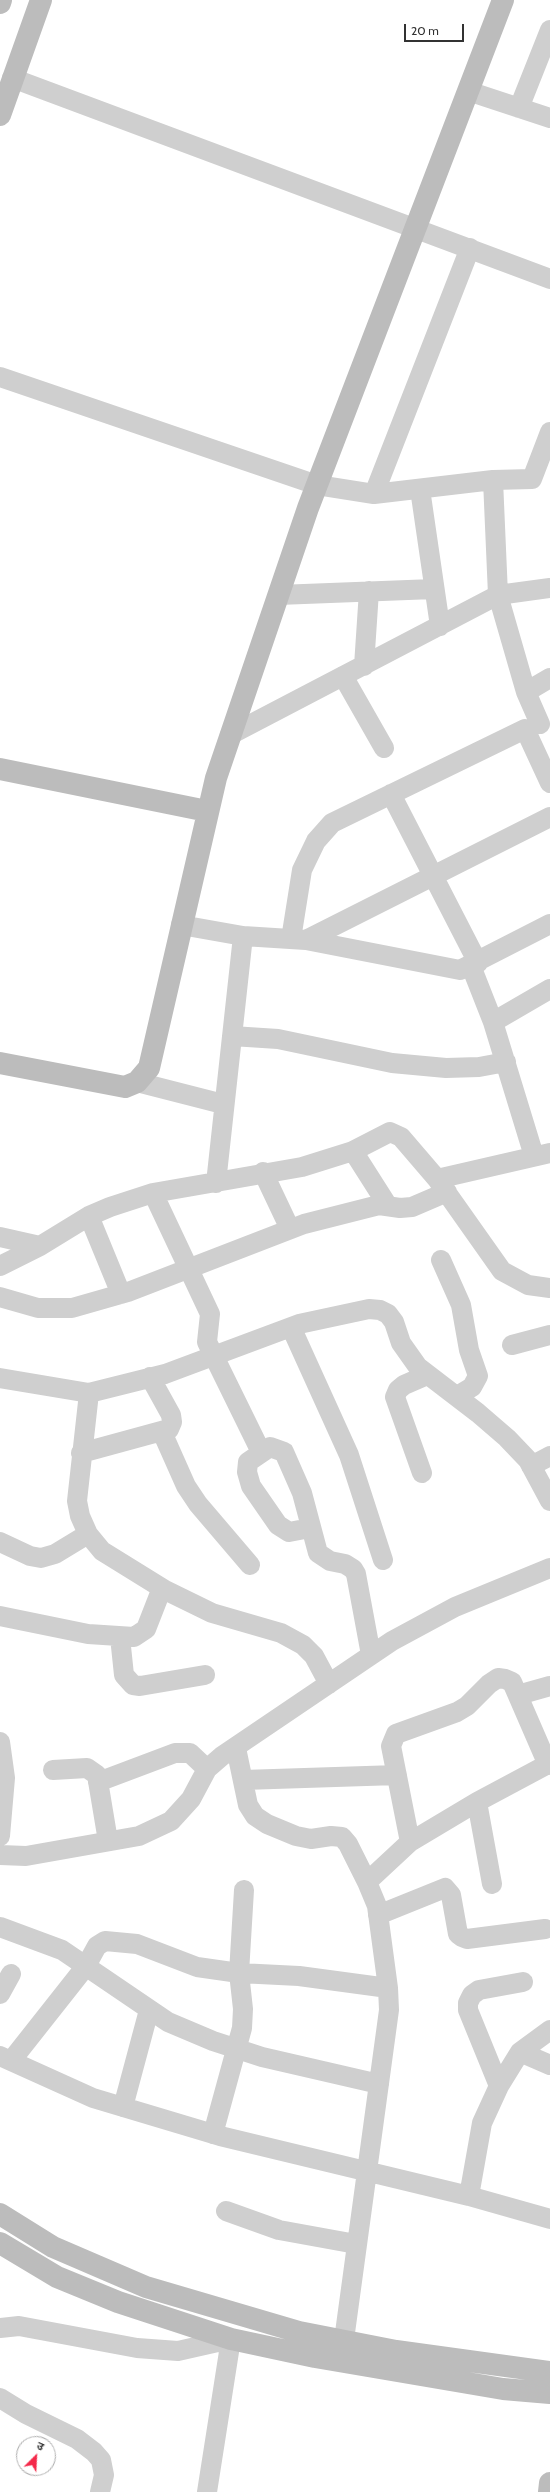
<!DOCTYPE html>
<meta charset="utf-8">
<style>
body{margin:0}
#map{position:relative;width:550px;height:2492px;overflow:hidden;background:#fff;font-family:Cabin,"Noto Sans Devanagari",sans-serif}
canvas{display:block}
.north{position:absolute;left:16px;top:2436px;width:40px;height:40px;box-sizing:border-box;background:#fff;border:1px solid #adadad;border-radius:50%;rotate:24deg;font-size:11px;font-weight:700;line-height:16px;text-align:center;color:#323232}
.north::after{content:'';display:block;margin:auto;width:14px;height:18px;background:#f4294a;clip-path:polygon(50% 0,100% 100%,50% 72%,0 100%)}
.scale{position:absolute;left:404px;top:24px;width:60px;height:18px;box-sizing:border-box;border:2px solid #323232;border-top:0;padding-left:5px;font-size:12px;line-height:14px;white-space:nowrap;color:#323232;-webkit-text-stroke:3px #fff;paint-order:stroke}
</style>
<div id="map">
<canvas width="550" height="2492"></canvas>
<div class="north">उ</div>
<div class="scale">20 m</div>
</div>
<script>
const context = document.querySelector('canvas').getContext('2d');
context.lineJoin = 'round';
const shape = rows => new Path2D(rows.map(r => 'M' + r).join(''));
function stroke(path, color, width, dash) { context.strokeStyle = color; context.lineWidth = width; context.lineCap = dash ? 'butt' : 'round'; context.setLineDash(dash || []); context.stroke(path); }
stroke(shape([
 [12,78,550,279],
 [468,91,550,118],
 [519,108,550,30],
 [0,377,317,485,374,494,493,480,532,479,550,432],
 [420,489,440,626],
 [374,494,470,248],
 [550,588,498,595,526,692,550,678],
 [278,595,434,589],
 [364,666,369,591],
 [343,676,384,748],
 [526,692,540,724],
 [230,735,498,595,493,480],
 [391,794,478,963],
 [181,925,243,936,306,940,460,970,550,924],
 [291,939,302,870,316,841,332,823,525,729,550,783],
 [306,940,550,817],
 [471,966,493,1022,534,1156],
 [493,1022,550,989],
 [232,1036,278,1039,392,1063,446,1068,479,1067,506,1062],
 [137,1082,223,1104],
 [353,1151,388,1206],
 [263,1172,290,1229],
 [437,1179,550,1153],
 [216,1183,243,936],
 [153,1193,210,1314,207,1342,261,1452],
 [89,1216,121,1294],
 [0,1237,40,1246],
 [441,1260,461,1305,469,1350,478,1376,472,1387,457,1396],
 [0,1266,40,1246,89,1216,110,1207,153,1193,302,1167,353,1151,390,1132,401,1137,437,1179,502,1271,528,1285,550,1288],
 [0,1297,38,1308,72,1308,128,1292,304,1224,379,1205,400,1208,412,1207,447,1192],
 [291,1327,349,1455,383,1560],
 [512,1345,550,1335],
 [0,1378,89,1393,165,1374,299,1324,369,1309,380,1310,388,1314,394,1322,401,1343,418,1367,478,1413,507,1438,528,1460,550,1501],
 [89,1393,77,1501,80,1516,88,1534,102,1551,165,1590,212,1613,281,1633,303,1645,314,1656,329,1684],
 [162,1432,186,1486,198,1504,250,1565],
 [81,1453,169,1429,172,1422,171,1415,150,1377],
 [531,1466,550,1456],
 [422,1473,395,1397,398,1390,404,1385,427,1375],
 [310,1528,289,1532,278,1525,251,1486,247,1472,248,1462,270,1447,284,1452,302,1493,318,1553,330,1561,345,1564,353,1569,356,1574,371,1655],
 [0,1542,30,1556,41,1558,55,1554,88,1534],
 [0,1616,88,1634,134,1637,146,1629,162,1588],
 [120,1637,124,1675,133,1685,140,1686,205,1675],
 [518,1695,550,1686],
 [0,1742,5,1778,0,1836],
 [236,1748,248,1805,255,1816,267,1824,296,1836,311,1839,331,1836,342,1837,348,1844,367,1882],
 [53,1770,87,1768,97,1775,108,1841],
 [243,1780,397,1775],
 [98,1782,175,1753,190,1753,207,1769],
 [477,1802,492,1884],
 [410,1842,391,1746,396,1734,457,1712,467,1706,489,1684,498,1678,505,1679,512,1682,548,1765],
 [0,1855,26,1856,139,1836,171,1821,191,1799,207,1769,222,1756,392,1641,455,1607,550,1568],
 [378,1915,445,1888,451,1895,458,1934,462,1937,467,1939,545,1929],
 [0,1927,62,1950,168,2022,213,2041,262,2057,379,2084],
 [0,1994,11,1974],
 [520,2052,550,2065],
 [0,2056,93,2098,220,2136,469,2196,550,2219],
 [11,2061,86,1966,97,1946,105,1941,137,1944,197,1967,239,1973,299,1976,388,1988],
 [499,2086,468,2010,468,2003,472,1995,479,1990,523,1982],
 [123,2107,149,2010],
 [213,2134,242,2028,243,2009,239,1973,244,1890],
 [469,2196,482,2123,499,2086,520,2052,550,2030],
 [226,2211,279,2230,356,2244],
 [0,2328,19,2326,137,2348,178,2351,231,2339,207,2492],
 [344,2340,389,2010,388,1988,377,1906,367,1882,410,1842,477,1802,550,1763],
 [0,2398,26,2414,77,2439,94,2452,101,2460,104,2475,100,2492]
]), '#cfcfcf', 20);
stroke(shape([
 [0,3,1,0],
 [0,115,41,0],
 [0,769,207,811],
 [0,1063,125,1087,137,1082,149,1068,216,778,308,508,503,0],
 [0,2214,53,2247,146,2287,299,2332,396,2351,550,2372],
 [0,2243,57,2277,118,2302,231,2339,315,2357,503,2389,550,2393],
 [549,2492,550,2483]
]), '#bcbcbc', 22);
</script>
